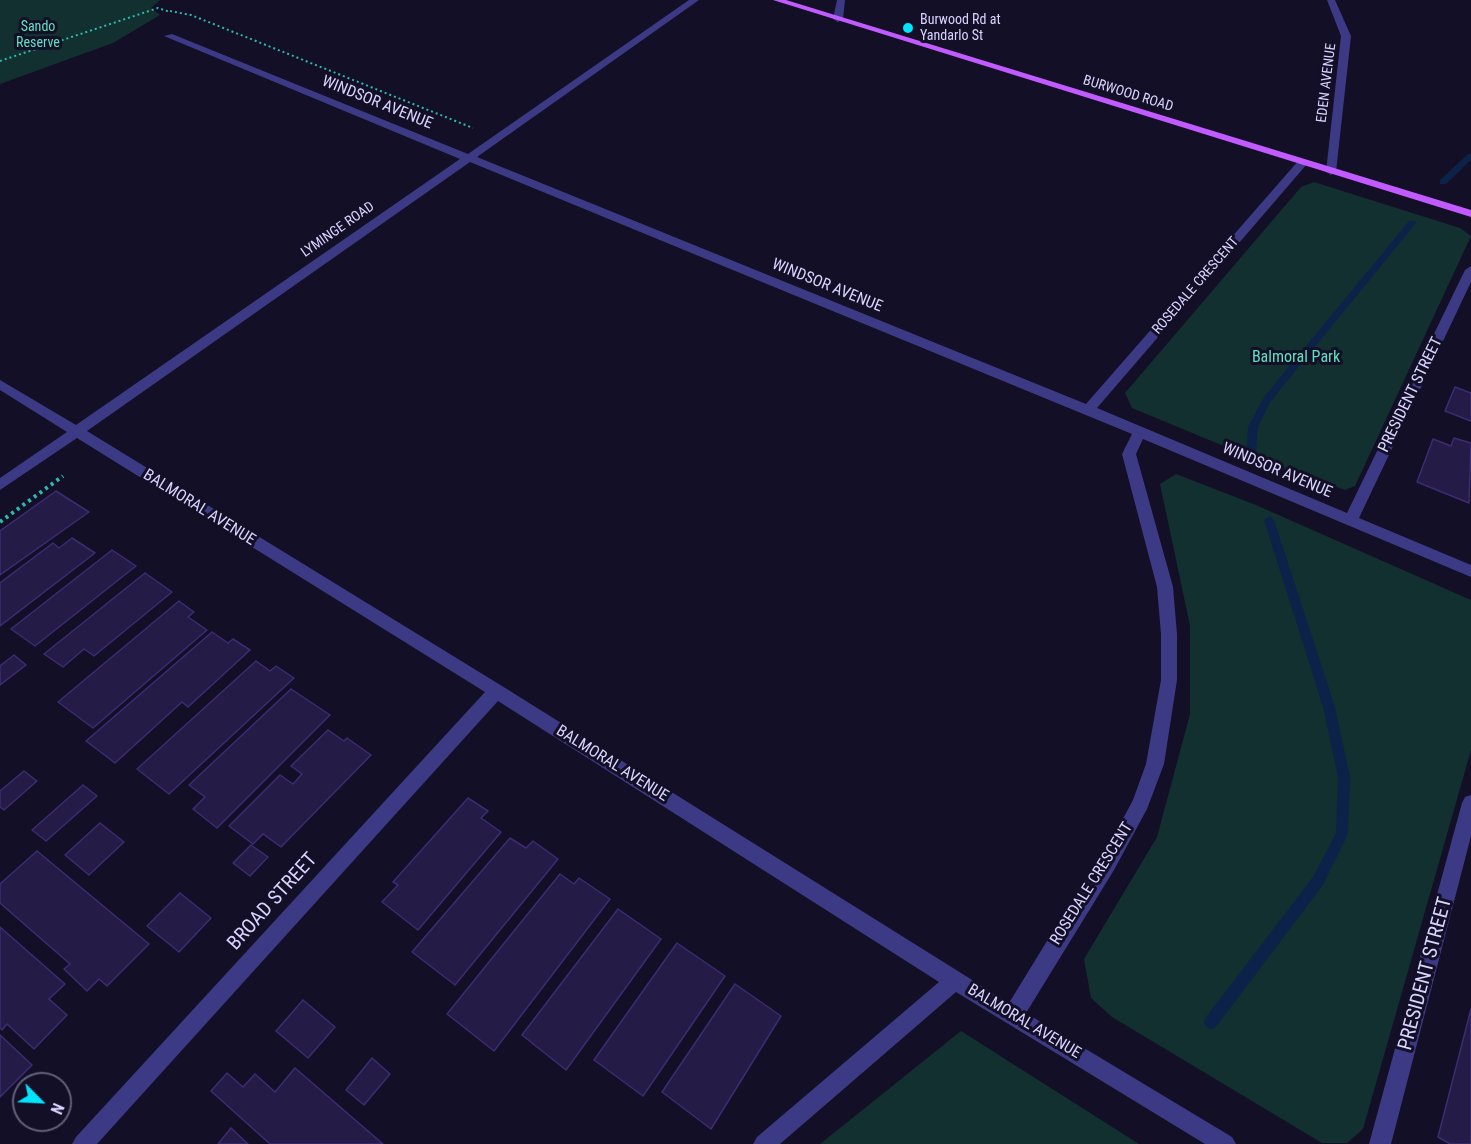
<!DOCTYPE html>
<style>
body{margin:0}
#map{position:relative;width:1471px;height:1144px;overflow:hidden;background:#130f26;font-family:"Roboto Condensed",sans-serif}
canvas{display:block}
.north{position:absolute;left:12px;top:1072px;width:60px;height:60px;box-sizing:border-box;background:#130f26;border:2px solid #625e7d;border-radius:50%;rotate:114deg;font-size:16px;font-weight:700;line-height:24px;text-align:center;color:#d9d4ff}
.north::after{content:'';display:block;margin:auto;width:21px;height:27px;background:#00e5ff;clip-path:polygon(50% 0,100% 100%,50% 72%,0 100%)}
</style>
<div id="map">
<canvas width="1471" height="1144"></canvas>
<div class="north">N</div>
</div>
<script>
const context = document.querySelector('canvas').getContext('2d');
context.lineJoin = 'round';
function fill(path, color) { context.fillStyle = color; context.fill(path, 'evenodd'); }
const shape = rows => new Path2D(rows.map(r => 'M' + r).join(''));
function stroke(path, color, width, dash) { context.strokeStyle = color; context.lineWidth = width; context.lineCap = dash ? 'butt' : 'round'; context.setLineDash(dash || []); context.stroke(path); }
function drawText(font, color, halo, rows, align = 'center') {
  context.font = font + ' "Roboto Condensed",sans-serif'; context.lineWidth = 6; context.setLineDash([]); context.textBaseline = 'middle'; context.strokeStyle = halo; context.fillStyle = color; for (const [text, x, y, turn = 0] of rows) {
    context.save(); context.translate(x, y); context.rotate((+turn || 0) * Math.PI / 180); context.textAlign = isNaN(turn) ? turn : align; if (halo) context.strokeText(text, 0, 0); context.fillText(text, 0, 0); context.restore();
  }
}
fill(shape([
 [0,0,160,0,151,8,160,15,113,43,0,84],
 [1314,182,1460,228,1471,236,1355,486,1345,490,1243,454,1132,408,1125,393,1301,187],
 [1176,474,1256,505,1471,600,1471,750,1363,1129,1347,1143,1322,1143,1112,1017,1091,998,1084,959,1157,837,1190,714,1190,626,1160,484],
 [961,1031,1139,1144,820,1144]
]), '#12302f');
fill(shape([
 [1468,154,1471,154,1471,160,1446,184,1440,184,1440,180,1468,154],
 [1409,221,1415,221,1416,223,1271,401,1258,427,1256,453,1251,456,1248,455,1246,453,1248,427,1264,397,1409,221],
 [1269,516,1274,520,1335,707,1350,777,1348,834,1323,885,1216,1027,1211,1029,1206,1027,1204,1022,1206,1017,1313,877,1336,833,1338,777,1323,707,1264,520,1269,516]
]), '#0c2248');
const building = shape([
 [1455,387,1471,393,1471,421,1445,411,1455,387],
 [1454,438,1471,443,1469,503,1417,482,1433,439,1451,446,1454,438],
 [56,491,89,512,0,575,0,531,56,491],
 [72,538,95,553,0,626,0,583,53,543,59,548,72,538],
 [112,550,136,566,35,646,11,629,112,550],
 [145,573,172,592,94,656,84,649,63,667,44,654,145,573],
 [179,601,194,612,188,617,207,630,93,728,58,702,179,601],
 [212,632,228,643,233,639,250,650,188,707,182,702,115,763,86,741,212,632],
 [14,655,26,665,0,685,0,666,14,655],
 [256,661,270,671,276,666,294,678,169,794,137,769,256,661],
 [291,689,330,715,217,828,193,809,205,797,189,785,291,689],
 [328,730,344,741,347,738,371,755,281,847,263,834,253,844,229,826,280,775,293,784,302,774,291,766,328,730],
 [24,771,37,781,4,810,0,807,0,791,24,771],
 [83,785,97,796,46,841,32,830,83,785],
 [468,798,488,811,481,818,501,832,418,930,382,902,398,885,393,882,468,798],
 [100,823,124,842,89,875,65,855,100,823],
 [510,838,526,848,533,841,558,859,455,985,412,952,510,838],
 [251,845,268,857,250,876,233,863,251,845],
 [37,851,149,944,107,986,99,979,87,991,64,969,70,964,0,903,0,884,37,851],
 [560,874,574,884,579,878,610,899,494,1051,447,1014,560,874],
 [180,893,211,918,179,952,147,926,180,893],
 [618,909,661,939,566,1070,522,1035,618,909],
 [0,927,65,984,49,999,67,1015,34,1049,7,1024,2,1030,0,1028,0,927],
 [677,943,725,976,643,1096,594,1060,677,943],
 [735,984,781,1016,711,1129,662,1092,735,984],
 [303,1000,335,1027,308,1058,276,1031,303,1000],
 [1471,1009,1471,1144,1450,1144,1438,1137,1471,1009],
 [0,1035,32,1065,0,1097,0,1035],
 [372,1058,390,1074,364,1105,346,1090,372,1058],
 [295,1068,383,1144,270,1144,211,1091,227,1073,243,1087,255,1074,275,1092,295,1068],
 [231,1128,248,1144,218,1144,231,1128]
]);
fill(building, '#241b47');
stroke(building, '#3b2d73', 1.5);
stroke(shape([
 [170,11,191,15,473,128],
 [0,61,158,8,170,12]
]), '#2fb8b0', 2, [2, 3]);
stroke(shape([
 [0,522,63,476]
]), '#2fb8b0', 4, [3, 4]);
fill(shape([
 [689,0,699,0,477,157,1086,404,1299,160,1307,160,1307,164,1097,408,1347,513,1465,270,1471,266,1471,282,1359,518,1471,565,1471,577,1143,439,1136,454,1173,587,1177,634,1177,680,1164,764,1147,809,1114,870,1026,1013,1232,1137,1236,1144,1205,1144,956,992,780,1144,753,1144,757,1137,939,982,498,701,97,1144,72,1144,76,1137,485,692,77,438,0,490,0,478,67,432,0,390,0,380,76,425,460,159,164,36,172,34,468,154,689,0],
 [470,162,1132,434,1122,454,1157,587,1161,634,1161,680,1146,764,1133,800,1102,858,1066,910,1009,1003,502,686,87,431,470,162],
 [837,0,845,0,843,19,838,22,833,19,837,0],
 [1327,0,1335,0,1351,36,1336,172,1331,175,1326,172,1341,36,1327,0],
 [1471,795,1471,836,1391,1144,1369,1144,1462,803,1465,797,1471,795]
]), '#3d3a85');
fill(shape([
 [773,0,786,0,1471,210,1471,217,773,0]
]), '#c25bff');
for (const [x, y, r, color] of [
 [908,28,6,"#00e5ff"]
]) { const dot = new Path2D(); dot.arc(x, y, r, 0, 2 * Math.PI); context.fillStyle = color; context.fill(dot); stroke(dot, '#130f26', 2); }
drawText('14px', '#d9d4ff', '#130f26', [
 ["Burwood Rd at",920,20],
 ["Yandarlo St",920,36]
], 'left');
drawText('14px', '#5fe0c0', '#130f26', [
 ["Sando",38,27],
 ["Reserve",38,43]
]);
drawText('14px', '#d9d4ff', '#130f26', [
 ["EDEN AVENUE",1327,83,-83],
 ["BURWOOD ROAD",1128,94,17],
 ["LYMINGE ROAD",338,230,-35],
 ["ROSEDALE CRESCENT",1196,286,-49]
]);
drawText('16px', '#d9d4ff', '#130f26', [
 ["WINDSOR AVENUE",377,103,22],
 ["WINDSOR AVENUE",827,286,22],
 ["PRESIDENT STREET",1411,395,-64],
 ["WINDSOR AVENUE",1277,471,23],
 ["BALMORAL AVENUE",199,508,32],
 ["BALMORAL AVENUE",612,764,32],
 ["ROSEDALE CRESCENT",1092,884,-58],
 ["BALMORAL AVENUE",1024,1022,31]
]);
drawText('16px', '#5fe0c0', '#130f26', [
 ["Balmoral Park",1296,358]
]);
drawText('20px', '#d9d4ff', '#130f26', [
 ["BROAD STREET",273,902,-48],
 ["PRESIDENT STREET",1426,974,-75]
]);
</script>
